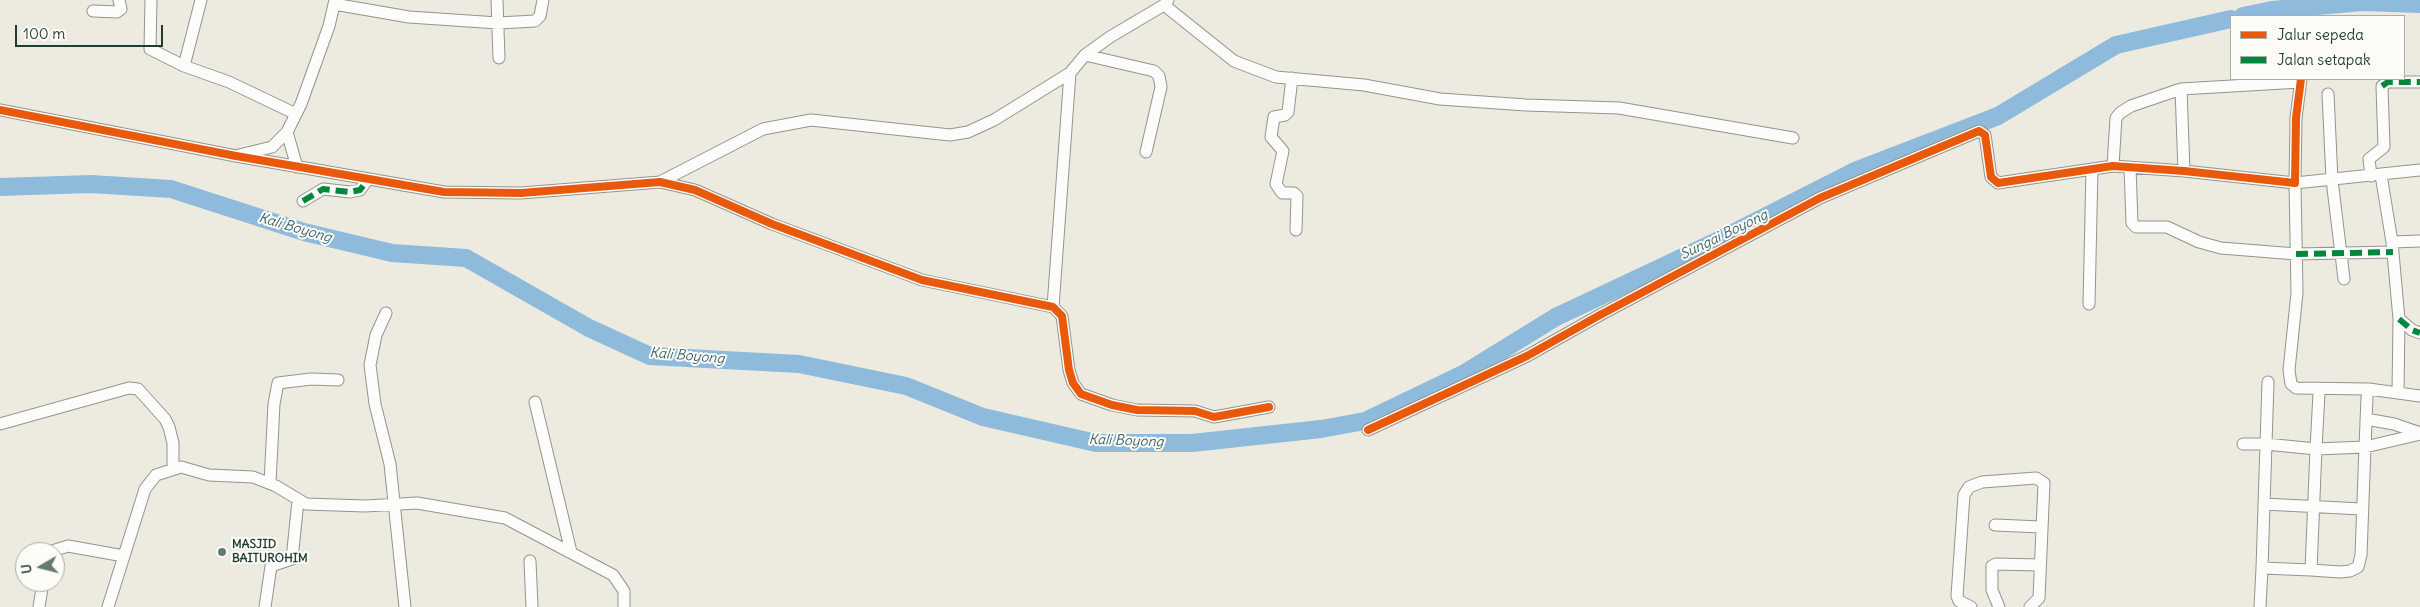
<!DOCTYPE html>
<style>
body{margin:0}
#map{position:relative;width:2420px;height:607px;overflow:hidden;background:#edeae0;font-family:Delius,sans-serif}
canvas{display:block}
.legend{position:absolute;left:2230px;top:15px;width:175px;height:65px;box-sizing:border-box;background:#fdfcf7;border:1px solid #a4b0a9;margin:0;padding:6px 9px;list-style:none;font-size:15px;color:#1f3d34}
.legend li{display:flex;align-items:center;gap:10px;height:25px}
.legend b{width:25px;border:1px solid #a4b0a9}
.north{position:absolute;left:15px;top:542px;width:50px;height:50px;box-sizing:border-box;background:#fdfcf7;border:1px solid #a4b0a9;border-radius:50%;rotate:262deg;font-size:14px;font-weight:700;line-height:20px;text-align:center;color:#1f3d34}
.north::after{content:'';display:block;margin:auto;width:18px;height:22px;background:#677a70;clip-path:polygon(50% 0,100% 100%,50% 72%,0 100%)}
.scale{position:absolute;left:15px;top:25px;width:148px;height:22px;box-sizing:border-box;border:2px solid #1f3d34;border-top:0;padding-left:6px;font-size:15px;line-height:18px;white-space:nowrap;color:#1f3d34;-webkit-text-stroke:4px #fdfcf7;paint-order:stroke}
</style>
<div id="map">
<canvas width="2420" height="607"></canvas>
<ul class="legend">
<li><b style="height:6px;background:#e8590c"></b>Jalur sepeda</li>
<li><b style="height:6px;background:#00873e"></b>Jalan setapak</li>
</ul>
<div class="north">U</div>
<div class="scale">100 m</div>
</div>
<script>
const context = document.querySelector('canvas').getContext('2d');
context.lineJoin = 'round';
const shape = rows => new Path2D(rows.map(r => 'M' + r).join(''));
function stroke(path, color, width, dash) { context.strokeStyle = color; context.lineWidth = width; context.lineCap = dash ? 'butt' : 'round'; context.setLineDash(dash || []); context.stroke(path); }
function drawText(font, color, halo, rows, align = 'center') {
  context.font = font + ' Delius,sans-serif'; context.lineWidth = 4; context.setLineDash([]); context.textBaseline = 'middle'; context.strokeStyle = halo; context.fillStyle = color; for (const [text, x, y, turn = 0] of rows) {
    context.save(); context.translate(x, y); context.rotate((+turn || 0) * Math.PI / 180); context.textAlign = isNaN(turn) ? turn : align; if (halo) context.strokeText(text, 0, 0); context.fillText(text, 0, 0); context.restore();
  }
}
stroke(shape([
 [2243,16,2272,10,2363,2,2420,4],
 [0,187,91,184,171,189,304,232,392,253,466,258,589,328,650,356,799,364,906,386,983,417,1096,443,1192,443,1321,429,1365,421,1465,373,1556,317,1713,243,1855,171,1998,116,2116,45,2231,19]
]), '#8ebbdb', 18);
const minor = shape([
 [151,0,150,49,184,66],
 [201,0,184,66,229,82,296,114],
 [497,0,499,58],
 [334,4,409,17,498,23,535,21,540,16,543,0],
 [1164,5,1234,61,1276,77,1364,85,1440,99,1526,105,1619,108,1793,138],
 [93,11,117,12,121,9,119,0],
 [1085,55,1154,71,1159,76,1161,87,1146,152],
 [1292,78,1288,112,1285,115,1274,117,1271,137,1283,151,1276,184,1282,193,1294,193,1297,196,1296,230],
 [2181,89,2184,171],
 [2328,94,2332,180,2344,279],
 [0,110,236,156,444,192,521,193,660,182,695,190,772,224,922,280,1053,307,1062,316,1069,370,1073,383,1081,394,1112,405,1137,410,1195,411,1214,417,1269,407],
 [287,132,297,167],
 [239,155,272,147,287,132,301,104,329,26,335,0],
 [2113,166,2116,118,2120,113,2131,106,2181,89,2300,82],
 [2130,167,2132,223,2136,227,2167,227,2199,242,2221,248,2296,254,2393,252],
 [2420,170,2295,183,2297,293,2289,370,2291,384,2296,388,2369,389,2420,396],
 [2381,175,2392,242,2399,319,2398,393],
 [2371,176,2369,159,2384,147,2382,86,2388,82,2420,82],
 [660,182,763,129,811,120,950,135,968,132,994,120,1070,73,1085,55,1110,37,1164,5,1168,0],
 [303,201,323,189,350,192,360,190,368,179],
 [2392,242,2420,241],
 [2089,304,2092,169],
 [1053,307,1070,73],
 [386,313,376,335,370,365,375,404,390,464,405,607],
 [2399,319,2412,330,2420,333],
 [2367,397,2365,447,2420,434],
 [535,402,571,552],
 [2366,419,2394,424,2420,433],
 [0,424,129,388,138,389,165,419,169,427,173,443,173,469],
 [1368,430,1527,356,1600,315,1820,198,1979,131,1985,135,1991,177,1998,183,2113,166,2184,171,2295,183,2296,118,2301,79],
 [2243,444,2266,444,2268,382],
 [270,483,274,404,278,383,311,379,338,380],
 [2264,504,2361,509],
 [1995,525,2041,527],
 [49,552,68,546,124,556],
 [530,561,532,607],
 [2311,570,2340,572,2350,571,2358,567,2361,555,2365,447,2316,449,2266,444,2262,568,2311,570,2316,449,2319,393],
 [39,607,43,582],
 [108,607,145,489,156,475,181,467,209,475,253,477,276,486,306,504,365,506,417,503,505,518,613,575,624,591,624,607],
 [265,607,271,566,292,559,298,501],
 [1971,607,1959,601,1957,596,1964,495,1969,487,1982,482,2036,478,2044,483,2039,598,2030,607],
 [1999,607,1992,590,1992,566,1996,564,2040,565],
 [2260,607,2262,568]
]);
stroke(minor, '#92958f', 13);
stroke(minor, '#fcfcfa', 11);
stroke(shape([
 [2382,86,2388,82,2420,82],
 [303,201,323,189,350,192,360,190,368,179],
 [2296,254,2393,252],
 [2399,319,2412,330,2420,333]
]), '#00873e', 6, [12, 6]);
stroke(shape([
 [0,110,236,156,444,192,521,193,660,182,695,190,772,224,922,280,1053,307,1062,316,1069,370,1073,383,1081,394,1112,405,1137,410,1195,411,1214,417,1269,407],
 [1368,430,1527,356,1600,315,1820,198,1979,131,1985,135,1991,177,1998,183,2113,166,2184,171,2295,183,2296,118,2301,79]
]), '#e8590c', 8);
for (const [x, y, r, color] of [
 [222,552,5,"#677a70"]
]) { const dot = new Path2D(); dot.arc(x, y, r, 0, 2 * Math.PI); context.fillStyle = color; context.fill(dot); stroke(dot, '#fdfcf7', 2); }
drawText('bold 12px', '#1f3d34', '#fdfcf7', [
 ["MASJID",232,545],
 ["BAITUROHIM",232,559]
], 'left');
drawText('italic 14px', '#38626e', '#fdfcf7', [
 ["Kali Boyong",295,228,16],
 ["Sungai Boyong",1724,235,-26],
 ["Kali Boyong",687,356,5],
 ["Kali Boyong",1126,441,2]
]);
</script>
